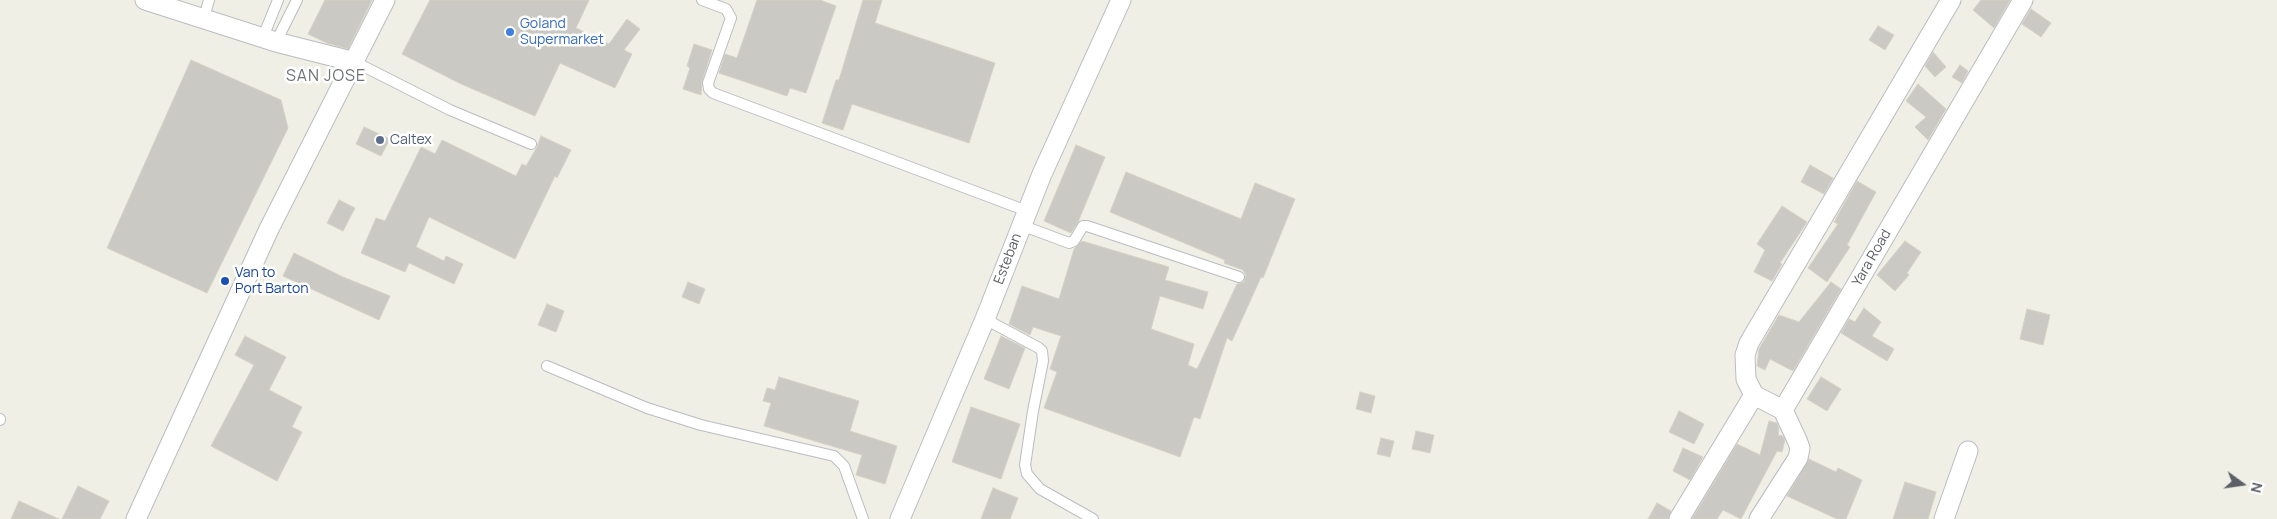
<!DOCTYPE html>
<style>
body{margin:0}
#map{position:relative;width:2277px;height:519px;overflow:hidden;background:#f0efe6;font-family:Manrope,sans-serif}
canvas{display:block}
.north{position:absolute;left:2217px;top:459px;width:50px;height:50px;-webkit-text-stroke:4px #fff;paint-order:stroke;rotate:104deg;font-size:14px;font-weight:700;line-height:20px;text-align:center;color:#5d6066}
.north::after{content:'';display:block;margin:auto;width:18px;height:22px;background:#5d6066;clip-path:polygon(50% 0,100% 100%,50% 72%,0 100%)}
</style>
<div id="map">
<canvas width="2277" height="519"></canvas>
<div class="north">N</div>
</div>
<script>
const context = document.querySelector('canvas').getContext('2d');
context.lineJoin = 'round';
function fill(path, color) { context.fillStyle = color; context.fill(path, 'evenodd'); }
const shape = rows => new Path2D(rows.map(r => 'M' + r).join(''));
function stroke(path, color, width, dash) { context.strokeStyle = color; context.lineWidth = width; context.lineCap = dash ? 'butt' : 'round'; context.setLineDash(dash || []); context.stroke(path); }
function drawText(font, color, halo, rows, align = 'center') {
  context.font = font + ' Manrope,sans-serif'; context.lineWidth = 5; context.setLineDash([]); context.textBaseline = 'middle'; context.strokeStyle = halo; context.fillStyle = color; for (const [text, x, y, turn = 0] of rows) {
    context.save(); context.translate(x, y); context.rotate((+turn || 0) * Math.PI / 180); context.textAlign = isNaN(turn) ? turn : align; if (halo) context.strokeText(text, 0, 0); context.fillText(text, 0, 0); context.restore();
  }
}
const building = shape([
 [325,0,372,0,348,49,327,43,308,34,325,0],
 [430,0,589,0,576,28,609,44,627,19,640,29,624,50,632,54,615,88,560,63,535,116,459,83,402,54,430,0],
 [757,0,820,0,836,6,806,93,790,88,787,96,719,73,725,54,737,58,757,0],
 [863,0,882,0,875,23,995,63,969,143,852,104,843,130,822,123,836,80,839,80,863,0],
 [1981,0,2010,0,1994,28,1973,10,1981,0],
 [2031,9,2051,23,2041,37,2022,24,2031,9],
 [1878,26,1894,35,1885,50,1869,40,1878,26],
 [694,44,712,50,702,81,701,95,683,89,690,68,687,66,694,44],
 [1933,52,1946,67,1935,77,1925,66,1933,52],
 [191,60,281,100,288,128,207,293,107,248,191,60],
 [1960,65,1968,71,1962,83,1952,77,1960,65],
 [1918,84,1946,109,1928,140,1915,127,1926,117,1906,101,1918,84],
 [364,127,390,139,381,156,356,144,364,127],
 [541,136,571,150,557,178,555,176,515,259,429,217,416,247,444,261,446,256,463,264,454,284,409,263,405,272,361,253,376,218,385,221,421,147,435,154,442,140,516,176,522,164,526,166,537,147,541,136],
 [1076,145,1105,157,1078,222,1071,233,1044,221,1076,145],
 [1810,165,1833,178,1824,194,1801,182,1810,165],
 [1126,172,1241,219,1255,183,1295,199,1263,278,1261,277,1232,341,1227,338,1200,419,1194,417,1180,457,1044,408,1057,372,1050,369,1061,336,1033,327,1030,335,1009,324,1022,286,1059,299,1074,249,1082,241,1169,267,1165,280,1208,292,1203,309,1160,296,1151,329,1194,344,1188,365,1197,369,1237,284,1244,282,1246,275,1243,270,1224,263,1225,260,1110,212,1126,172],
 [1857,181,1876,192,1847,245,1850,247,1827,282,1808,268,1838,224,1834,222,1857,181],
 [339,200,355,208,343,231,327,223,339,200],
 [1782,206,1807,222,1780,263,1782,264,1772,281,1754,272,1765,250,1757,244,1782,206],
 [1905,241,1921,252,1907,273,1909,275,1895,291,1877,275,1905,241],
 [294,253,343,277,390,296,379,320,283,276,294,253],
 [688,282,705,289,699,304,682,297,688,282],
 [1831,282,1841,289,1793,371,1770,359,1765,370,1757,366,1759,349,1779,315,1799,322,1831,282],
 [547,304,564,311,556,332,538,325,547,304],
 [1864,308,1881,322,1872,336,1894,349,1887,361,1841,333,1849,319,1855,322,1864,308],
 [2027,309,2050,315,2043,345,2020,339,2027,309],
 [245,336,286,357,269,390,302,407,292,427,302,432,277,481,211,446,254,365,235,355,245,336],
 [1001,336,1025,348,1009,389,984,379,1001,336],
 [779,377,859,401,850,431,897,446,885,484,856,475,862,455,764,426,771,403,763,401,767,388,775,390,779,377],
 [1821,377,1841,389,1827,411,1807,399,1821,377],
 [1360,392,1375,396,1371,413,1356,409,1360,392],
 [971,407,1020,424,1001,479,952,462,971,407],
 [1679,411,1704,424,1694,444,1669,432,1679,411],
 [1769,421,1777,423,1779,429,1778,435,1783,436,1785,440,1782,452,1777,451,1741,519,1723,510,1717,519,1692,519,1737,444,1760,455,1769,421],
 [1416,431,1434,435,1430,453,1412,449,1416,431],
 [1381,438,1394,441,1390,457,1377,454,1381,438],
 [1683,448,1703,457,1690,480,1673,471,1683,448],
 [1809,459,1836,472,1838,468,1862,480,1846,519,1837,519,1787,496,1809,459],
 [1905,482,1936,492,1928,519,1893,519,1905,482],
 [78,486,109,501,100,519,62,519,78,486],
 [993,488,1018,498,1010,519,981,519,993,488],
 [19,501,59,519,11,519,19,501],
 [1657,503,1671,511,1668,519,1648,519,1657,503]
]);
fill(building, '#cbc9c3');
stroke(building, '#d5d2c4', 1);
const lane = shape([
 [702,0,726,9,731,18,708,83,709,89,713,93,1027,211],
 [204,18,209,0],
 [263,37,278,0],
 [276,42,297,0],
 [355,62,450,110,531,144],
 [1021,225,1069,243,1074,241,1083,226,1087,226,1239,277],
 [985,319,1039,348,1042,351,1043,361,1033,411,1025,465,1027,474,1040,489,1093,519],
 [547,366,647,408,701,425,834,456,844,466,863,519],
 [0,419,0,420]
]);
const street = shape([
 [145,0,276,42,355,62],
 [1783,410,1754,395,1746,379,1745,355,1749,343,1951,0],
 [136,519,269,229,385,0],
 [900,519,985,319,1042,174,1121,0],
 [1679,519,1754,395],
 [1759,519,1798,458,1800,448,1797,440,1783,410,2023,0],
 [1944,519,1968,451]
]);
stroke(lane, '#babcc1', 12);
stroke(street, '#babcc1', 21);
stroke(lane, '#fff', 10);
stroke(street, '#fff', 19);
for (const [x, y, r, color] of [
 [510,32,5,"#3f7fe0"],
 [380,140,5,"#5c6f8a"],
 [225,281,5,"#1a4fb4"]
]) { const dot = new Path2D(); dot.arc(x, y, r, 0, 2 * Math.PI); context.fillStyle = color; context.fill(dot); stroke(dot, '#fff', 2); }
drawText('14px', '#366cbe', '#fff', [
 ["Goland",520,24],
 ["Supermarket",520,40]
], 'left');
drawText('14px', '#4e5e75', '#fff', [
 ["Caltex",390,140]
], 'left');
drawText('14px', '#5d6066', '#fff', [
 ["Yara Road",1872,258,-60],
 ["Esteban",1008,259,-69]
]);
drawText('14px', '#164399', '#fff', [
 ["Van to",235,273],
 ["Port Barton",235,289]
], 'left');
context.letterSpacing = '1px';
drawText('16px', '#6e7278', '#fff', [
 ["SAN JOSE",326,77]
]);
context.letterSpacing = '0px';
</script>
